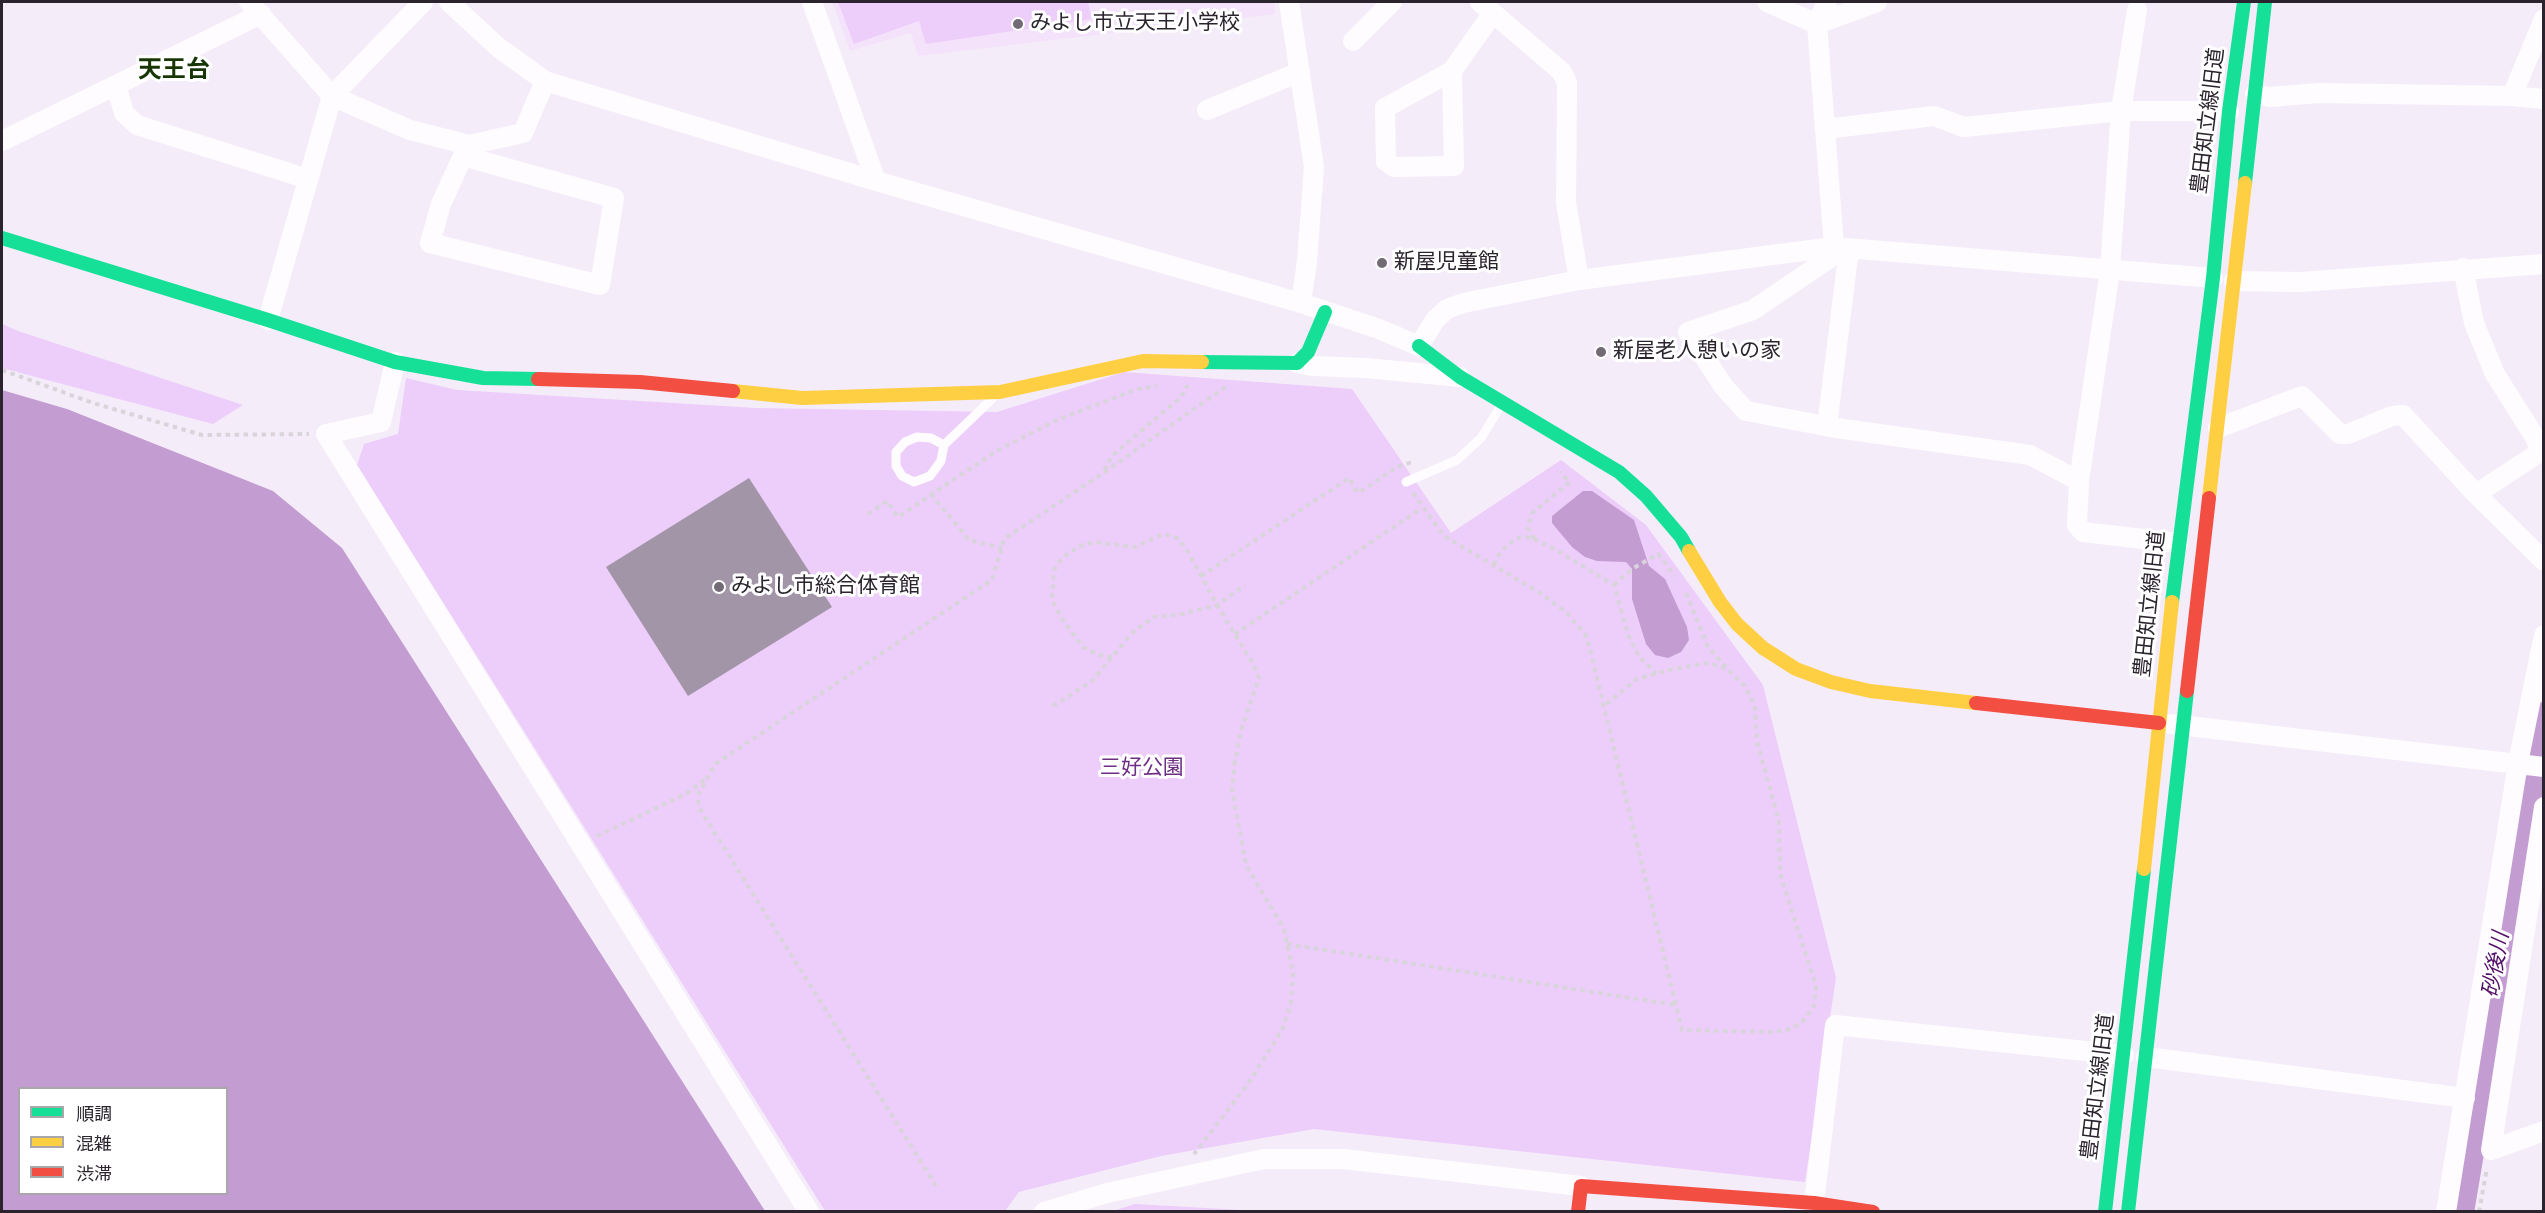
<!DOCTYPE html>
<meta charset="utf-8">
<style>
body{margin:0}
#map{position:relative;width:2545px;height:1213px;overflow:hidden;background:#f5ecf9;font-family:"Roboto Condensed","Noto Sans JP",sans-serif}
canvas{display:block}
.frame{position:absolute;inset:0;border:3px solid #2b242e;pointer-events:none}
.legend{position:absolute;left:18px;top:1087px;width:210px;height:108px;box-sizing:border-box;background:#fff;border:2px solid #aaa7ab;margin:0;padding:8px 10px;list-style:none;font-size:18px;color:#2b242e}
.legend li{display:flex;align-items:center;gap:12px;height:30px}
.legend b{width:30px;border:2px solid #aaa7ab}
</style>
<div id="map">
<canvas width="2545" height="1213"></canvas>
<div class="frame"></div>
<ul class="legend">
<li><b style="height:8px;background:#16e098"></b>順調</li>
<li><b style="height:8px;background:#ffcf43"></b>混雑</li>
<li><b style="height:8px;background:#f24e42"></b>渋滞</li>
</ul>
</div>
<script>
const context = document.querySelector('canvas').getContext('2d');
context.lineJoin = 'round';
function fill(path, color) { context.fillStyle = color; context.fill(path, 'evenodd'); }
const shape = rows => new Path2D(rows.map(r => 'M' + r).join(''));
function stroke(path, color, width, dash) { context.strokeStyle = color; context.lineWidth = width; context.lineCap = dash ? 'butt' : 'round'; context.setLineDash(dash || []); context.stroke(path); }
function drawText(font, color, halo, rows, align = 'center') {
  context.font = font + ' "Roboto Condensed","Noto Sans JP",sans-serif'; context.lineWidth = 6; context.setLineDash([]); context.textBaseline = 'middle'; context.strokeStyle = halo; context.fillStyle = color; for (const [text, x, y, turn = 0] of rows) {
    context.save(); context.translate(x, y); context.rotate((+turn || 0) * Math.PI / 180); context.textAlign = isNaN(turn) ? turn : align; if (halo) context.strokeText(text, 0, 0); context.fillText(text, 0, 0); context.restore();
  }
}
fill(shape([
 [832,2,1274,2,1275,14,918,56,911,33,850,51]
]), '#f4e2fb');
fill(shape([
 [838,2,1093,2,1088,3,1092,19,926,44,919,21,854,44],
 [2,324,18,331,243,405,213,424,2,368],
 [1124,372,1352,389,1451,533,1561,460,1646,525,1763,685,1836,978,1805,1182,1314,1129,1161,1156,1019,1192,1005,1211,825,1211,357,465,364,444,398,434,406,378,457,390,756,408,997,412],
 [1135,1204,1259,1211,1113,1211]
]), '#edcdfa');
fill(shape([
 [2,390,67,409,273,491,342,548,765,1211,2,1211],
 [20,1088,226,1088,226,1194,20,1194],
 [1583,491,1592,491,1634,520,1649,566,1665,579,1687,627,1689,640,1681,652,1668,658,1655,655,1646,644,1632,599,1632,569,1626,562,1597,561,1585,557,1572,547,1552,523,1552,516]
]), '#c39cd2');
stroke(shape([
 [2456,1212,2527,791,2544,720]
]), '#c39cd2', 36);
fill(shape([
 [749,478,832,607,688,696,606,567]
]), '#a295a8');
stroke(shape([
 [2,370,93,403,202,435,309,434],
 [1104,470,1113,455,1181,397,1187,387,1186,385],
 [1413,493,1444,536,1540,593,1567,613,1587,637,1682,1030,1773,1032,1791,1029,1803,1021,1814,1006,1816,986,1780,874,1779,821,1757,742,1755,706,1745,686,1726,668,1707,663,1669,670,1637,679,1604,706],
 [931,494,969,540,1002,548],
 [868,514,887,501,898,517,998,450,1059,419,1138,389,1157,386],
 [1534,539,1528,528,1532,513,1570,482,1560,472],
 [1494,565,1499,555,1508,544,1522,536,1534,539,1556,550,1614,585,1628,635,1640,658,1656,673],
 [1201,576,1349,478,1358,493,1397,467,1415,461],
 [1614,585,1632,569,1658,554,1675,576],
 [1686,593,1708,647,1726,667],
 [1235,634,1422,508],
 [1112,657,1098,655,1083,647,1062,619,1052,600,1054,570,1062,558,1080,546,1094,542,1135,547,1163,534,1177,538,1186,548,1217,605,1252,662,1259,678,1242,727,1235,761,1232,789,1246,865,1284,929,1293,973,1291,1004,1282,1030,1248,1084,1194,1154],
 [1053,706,1092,681,1133,632,1154,617,1182,614,1217,605,1245,585],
 [597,836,686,794,704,780],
 [1287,944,1676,1005],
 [936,1186,698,806,699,793,715,764,992,580,1004,539,1102,474,1228,385],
 [2479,1212,2487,1168]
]), '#d8d5da', 4, [4.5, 4.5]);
stroke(shape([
 [944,445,931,438,917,437,905,442,896,452,896,466,902,476,914,482,930,476,941,461,944,445,992,399],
 [1406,482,1457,460,1481,438,1502,404]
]), '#fefcfe', 9);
stroke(shape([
 [249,2,332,96,410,130,469,145,523,133,545,81],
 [449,2,499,48,545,81,876,181,1301,303,1379,329,1419,346,1435,320,1447,309,1463,303,1579,280,1834,247,2213,278],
 [812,2,876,181],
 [1289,2,1314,167,1307,261,1301,303],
 [1480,2,1562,72,1567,83,1566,203,1579,280],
 [1767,2,1817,24,1877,2],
 [1827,2,1817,24,1834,247],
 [1353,41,1392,2],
 [1452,71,1454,166,1394,167,1386,161,1385,108,1452,71,1493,13],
 [116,85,124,113,137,125,308,179],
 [2255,94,2269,97,2319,93,2512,96,2544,99],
 [2512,96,2544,19],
 [1207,110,1300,72],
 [1825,129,1934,116,1964,127,2121,111,2229,111],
 [2,141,261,14],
 [463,156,614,198,600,285,430,243,441,204,451,182,463,156,469,145],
 [1843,249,1753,310,1688,332,1724,387,1746,411,1836,428,2030,455,2079,481,2077,525,2083,532,2178,543],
 [2463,268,2474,323,2495,374,2536,439,2539,449,2537,454,2476,494],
 [2234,281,2301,282,2544,264],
 [268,320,332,96,423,2],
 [395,362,381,422,326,434,809,1212],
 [1297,363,1312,366,1366,368,1460,377],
 [1827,426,1849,249],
 [2218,428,2302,396,2340,434,2348,434,2392,416,2403,415,2476,494,2544,561],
 [2079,481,2110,270,2121,111,2137,10],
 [2171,724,2544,767],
 [2544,807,2491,1150,2544,1131],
 [2146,1057,2465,1098],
 [1814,1203,1835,1025,2124,1055],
 [1044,1212,1107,1193,1264,1159,1343,1159,1581,1186],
 [2446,1212,2518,763,2544,635]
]), '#fefcfe', 20);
stroke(shape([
 [2245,183,2265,2],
 [2,238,268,320,395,362,483,378,538,379],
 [1419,346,1460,377,1619,472,1646,496,1681,537,1689,551],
 [1202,362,1297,363,1308,352,1325,312],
 [2172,602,2213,278,2229,111,2244,2],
 [2105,1212,2144,869],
 [2128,1212,2187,691]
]), '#16e098', 14);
stroke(shape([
 [733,391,802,398,1000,392,1143,361,1202,362],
 [2209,498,2245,183],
 [1689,551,1720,602,1737,624,1763,648,1796,669,1831,682,1870,691,1976,703],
 [2144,869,2172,602]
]), '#ffcf43', 14);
stroke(shape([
 [538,379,640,382,733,391],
 [2187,691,2209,498],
 [1976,703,2159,723],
 [1578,1212,1581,1186,1814,1203,1873,1212]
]), '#f24e42', 14);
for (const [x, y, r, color] of [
 [1018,24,6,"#726a75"],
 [1382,263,6,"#726a75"],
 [1601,352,6,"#726a75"],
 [719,587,6,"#726a75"]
]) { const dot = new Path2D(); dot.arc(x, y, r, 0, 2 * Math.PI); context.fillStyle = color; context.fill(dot); stroke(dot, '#fff', 2); }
drawText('21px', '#2b242e', '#fff', [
 ["みよし市立天王小学校",1030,24],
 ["新屋児童館",1394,263],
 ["新屋老人憩いの家",1613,352],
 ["みよし市総合体育館",731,587]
], 'left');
drawText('21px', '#2b242e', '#fff', [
 ["豊田知立線旧道",2209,121,-83],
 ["豊田知立線旧道",2151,604,-84],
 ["豊田知立線旧道",2099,1087,-83]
]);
drawText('21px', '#6d2e84', '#fff', [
 ["三好公園",1142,769]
]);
drawText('italic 22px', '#531068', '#fff', [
 ["砂後川",2497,965,-80]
]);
drawText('bold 24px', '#183506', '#fff', [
 ["天王台",174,71]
]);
</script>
